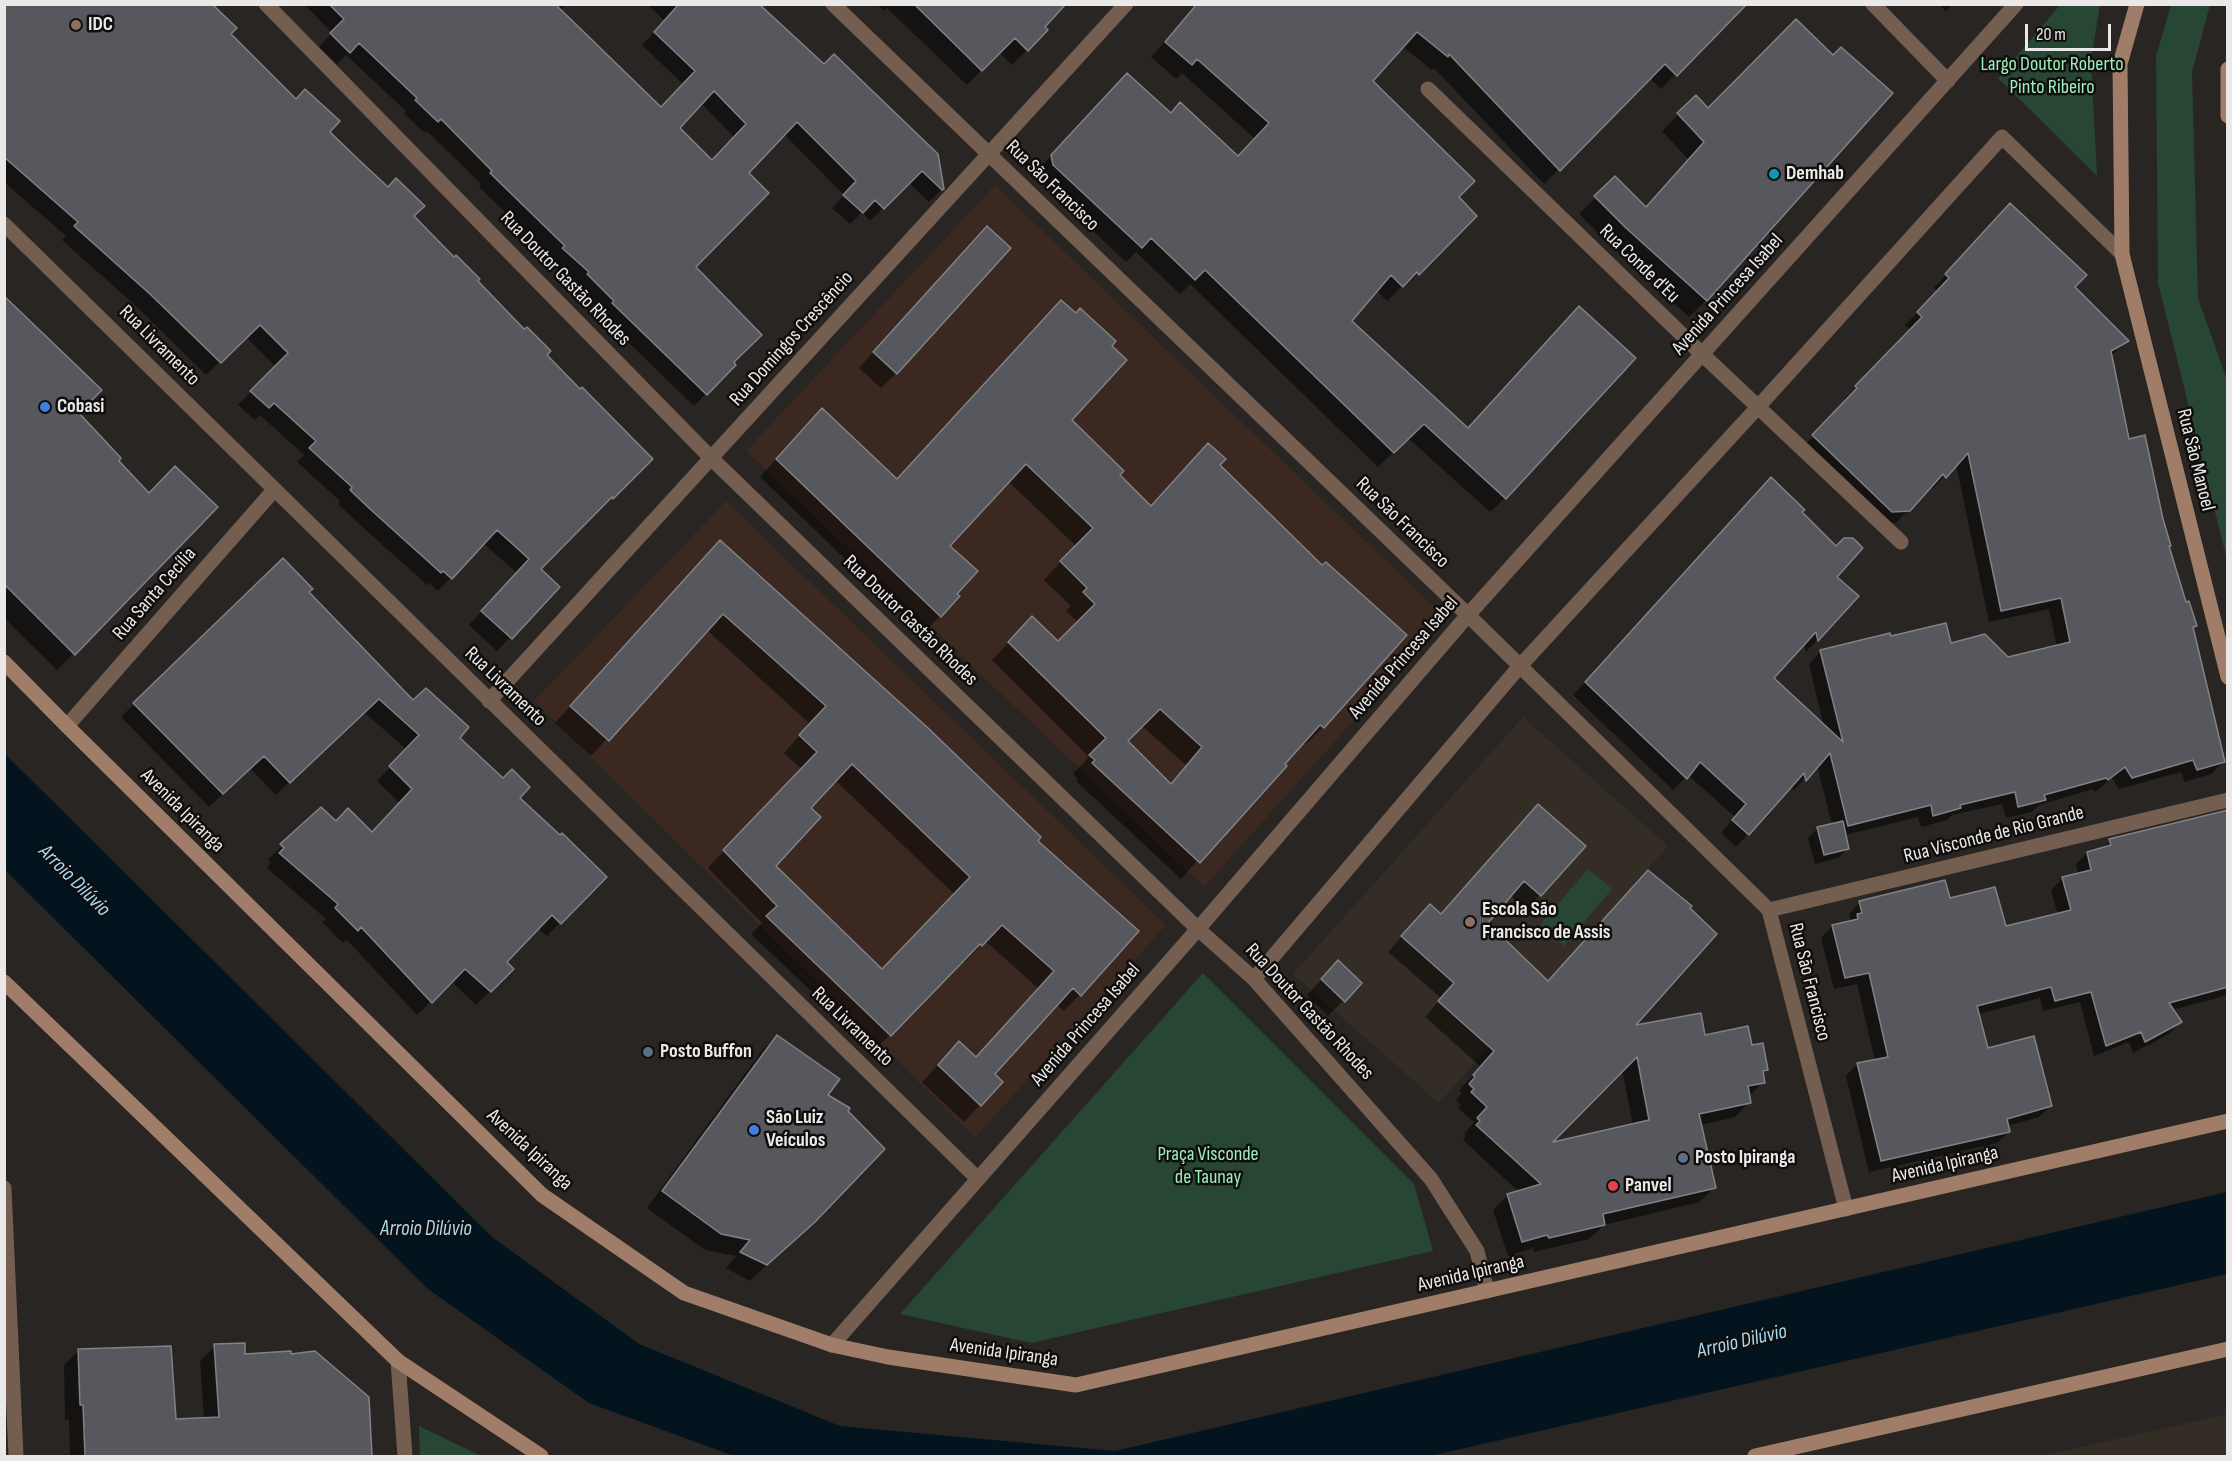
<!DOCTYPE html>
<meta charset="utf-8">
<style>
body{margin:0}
#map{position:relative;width:2232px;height:1461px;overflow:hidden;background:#282522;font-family:"Sofia Sans Condensed",sans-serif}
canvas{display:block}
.frame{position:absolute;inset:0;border:6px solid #ebe9e7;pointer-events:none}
.scale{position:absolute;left:2025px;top:24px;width:86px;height:27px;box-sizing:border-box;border:3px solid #ebe9e7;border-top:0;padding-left:8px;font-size:18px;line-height:21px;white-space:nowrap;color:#ebe9e7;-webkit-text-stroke:4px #100e0d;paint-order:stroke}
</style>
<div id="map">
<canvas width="2232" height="1461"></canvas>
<div class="frame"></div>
<div class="scale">20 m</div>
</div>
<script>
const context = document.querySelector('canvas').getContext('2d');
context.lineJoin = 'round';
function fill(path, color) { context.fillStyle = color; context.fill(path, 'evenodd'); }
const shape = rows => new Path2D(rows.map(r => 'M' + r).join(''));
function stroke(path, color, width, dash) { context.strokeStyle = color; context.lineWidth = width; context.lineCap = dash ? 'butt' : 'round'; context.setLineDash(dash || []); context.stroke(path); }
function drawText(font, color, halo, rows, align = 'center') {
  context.font = font + ' "Sofia Sans Condensed",sans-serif'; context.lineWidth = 5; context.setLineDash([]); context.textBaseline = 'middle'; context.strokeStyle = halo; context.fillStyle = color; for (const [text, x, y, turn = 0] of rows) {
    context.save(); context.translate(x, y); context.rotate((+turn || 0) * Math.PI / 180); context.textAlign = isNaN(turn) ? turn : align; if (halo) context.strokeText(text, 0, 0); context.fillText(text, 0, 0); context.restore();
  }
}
fill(shape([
 [995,185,1446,618,1204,887,746,451],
 [726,501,1166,925,975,1138,534,701]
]), '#3a2821');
fill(shape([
 [1523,717,1668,846,1439,1103,1293,974],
 [2227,1414,2227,1456,2042,1456]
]), '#342d25');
fill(shape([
 [2060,5,2100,5,2091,60,2097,176,1998,78],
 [2171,5,2210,5,2192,72,2198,298,2227,380,2227,560,2158,283,2156,56],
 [1588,869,1612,889,1564,946,1540,925],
 [1203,973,1414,1184,1433,1251,1031,1343,900,1314],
 [419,1426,481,1456,420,1456]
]), '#284634');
fill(shape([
 [5,754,492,1237,639,1344,840,1426,1115,1451,2227,1192,2227,1274,1430,1456,734,1456,589,1403,428,1289,5,870]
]), '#03141e');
fill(shape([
 [4,4,229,34,476,281,545,355,651,459,539,569,557,587,497,651,469,625,517,573,483,543,438,591,429,583,427,585,357,522,338,504,340,501,297,462,304,455,260,415,255,420,238,405,276,367,246,337,206,375,138,308,62,240,66,236,4,182],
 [304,4,566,4,560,11,661,109,684,85,642,45,665,21,647,4,756,4,942,189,929,202,909,183,870,221,862,212,850,224,832,208,844,195,784,134,747,173,693,267,734,365,694,406,601,316,602,314,576,288,578,285,551,262,554,259,479,187,481,184,427,131,425,133,404,114,406,111,346,55,337,64,319,47,332,33],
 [701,103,735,138,712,162,678,129],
 [876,4,1063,4,1043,28,1046,30,1012,65,999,52,967,85,887,8,884,11],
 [1199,4,1745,4,1661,89,1650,78,1544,184,1434,68,1432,70,1402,46,1371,81,1457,197,1475,216,1404,288,1402,286,1387,301,1376,290,1350,321,1505,498,1490,512,1408,438,1378,467,1190,284,1180,294,1136,252,1126,262,1039,180,1037,171,1112,90,1170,114,1238,158,1255,139,1182,73,1176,79,1151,57],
 [1938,4,1953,4,1946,11],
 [1696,97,1708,110,1706,300,1689,317,1610,245,1579,214,1615,178,1645,209,1689,160,1662,131],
 [1998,218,2073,288,2127,341,2111,356,2128,441,2168,547,2185,604,2196,626,2192,629,2223,762,2211,774,2185,782,2181,772,2119,789,2112,778,2095,792,2093,789,2039,805,2032,812,2006,818,2002,804,1952,815,1947,820,1921,827,1918,817,1845,835,1848,848,1838,858,1815,864,1808,838,1818,828,1832,825,1817,765,1793,791,1792,785,1736,847,1721,833,1735,817,1688,775,1673,790,1573,695,1759,492,1800,513,1835,577,1857,596,1806,652,1804,643,1772,678,1824,727,1809,664,1821,651,1890,638,1950,645,2008,659,2057,647,2049,609,1989,622,1956,464,1933,489,1930,486,1896,523,1879,524,1801,449,1846,401,1844,399,1911,331,1905,325,1938,292,1934,288],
 [972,244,896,373,881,388,859,368],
 [4,298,77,413,74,653,57,670,4,618],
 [1070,420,1118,475,1151,507,1218,465,1321,567,1405,635,1323,727,1305,745,1303,742,1181,879,1076,781,1078,779,1073,774,1089,757,992,660,1032,618,1058,643,1078,622,1066,611,1071,606,1044,580,1076,546,1008,481,948,546,955,594,958,597,923,634,760,477,804,428,896,480],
 [1142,726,1186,765,1169,785,1126,741],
 [703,559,1035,841,1080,994,1064,1011,1056,1004,993,1075,1001,1082,964,1122,922,1082,959,1043,976,1058,1038,988,985,941,965,962,963,960,874,1051,751,934,762,923,708,868,802,769,784,753,810,724,707,630,591,756,555,723],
 [835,780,954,894,881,970,774,866,809,808],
 [307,592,413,702,457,738,518,798,605,877,547,936,538,928,505,962,512,969,476,1005,451,981,417,1015,347,940,343,943,322,922,326,919,267,868,271,862,268,859,321,809,335,822,371,834,400,803,377,781,407,750,364,712,276,795,250,768,209,807,121,717,134,704],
 [2228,812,2228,992,2224,996,2172,1010,2180,1022,2169,1034,2133,1053,2129,1042,2094,1056,2080,1002,2043,1011,2040,998,1978,1014,1987,1050,2051,1106,2039,1117,2007,1126,2009,1132,1997,1143,1869,1172,1846,1076,1857,1064,1875,1061,1857,984,1834,989,1821,938,1832,926,1851,922,1849,914,1860,902,1948,900,2004,928,2058,915,2051,890,2063,878,2078,874,2076,864,2087,853,2102,849,2110,841],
 [1524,820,1540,895,1526,909,1510,895,1485,923,1547,983,1648,872,1632,1028,1704,1036,1751,1047,1766,1070,1762,1074,1763,1082,1748,1097,1749,1102,1735,1117,1700,1125,1714,1188,1699,1202,1604,1225,1589,1239,1534,1252,1533,1248,1508,1256,1493,1210,1507,1196,1519,1192,1463,1140,1466,1136,1464,1134,1474,1122,1458,1108,1461,1105,1456,1100,1462,1093,1459,1090,1481,1067,1425,1017,1441,998,1388,952,1415,921,1440,915],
 [1622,1069,1633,1125,1548,1144],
 [1323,978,1360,984,1328,1016,1307,995],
 [777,1036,826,1095,806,1228,750,1281,726,1268,736,1256,705,1250,647,1208,761,1052],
 [215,1346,244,1355,290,1356,368,1397,370,1456,70,1456,69,1419,65,1420,64,1365,79,1350,175,1420,204,1419,200,1361]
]), '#0007');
const building = shape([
 [4,4,212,4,237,28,231,34,296,99,305,89,340,121,330,132,360,161,388,187,396,178,425,206,414,216,454,257,456,255,480,279,478,281,524,329,527,327,551,351,547,355,580,389,582,387,653,459,613,499,612,497,541,569,560,587,512,639,481,611,529,559,497,530,452,579,443,571,441,573,370,509,350,490,352,487,309,448,316,441,274,403,269,408,250,391,288,353,260,325,221,363,151,295,74,226,78,222,4,157,4,4],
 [329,4,555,4,661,107,695,71,654,32,679,4,759,4,824,64,834,54,938,154,944,189,942,190,922,171,884,209,875,200,863,213,843,195,856,181,797,122,749,173,769,193,696,267,762,335,734,362,736,365,707,395,612,303,614,301,587,274,589,272,562,248,565,246,490,173,492,171,441,119,438,122,415,100,417,98,359,43,350,53,330,33,344,19,329,4],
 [714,91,746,124,712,160,680,128,714,91],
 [914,4,1066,4,1045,27,1048,30,1028,51,1015,38,982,71,914,4],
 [1197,4,1747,4,1677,76,1665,64,1560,171,1449,54,1448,57,1417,32,1373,81,1475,181,1459,197,1477,216,1419,275,1417,272,1403,287,1391,275,1352,321,1468,428,1579,306,1636,358,1506,499,1424,424,1394,453,1205,270,1195,280,1151,238,1142,248,1053,165,1051,155,1127,73,1171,113,1180,102,1238,156,1269,123,1197,59,1192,65,1165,42,1197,4],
 [1796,19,1833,55,1841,47,1893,93,1707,301,1626,228,1594,196,1615,176,1646,207,1704,142,1677,113,1696,95,1708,108,1796,19],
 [2010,203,2087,275,2075,287,2129,341,2111,351,2129,439,2145,435,2163,519,2171,546,2169,546,2186,602,2189,601,2197,626,2193,627,2225,762,2197,770,2193,760,2132,778,2125,767,2108,780,2106,778,2044,795,2046,800,2018,807,2015,792,1960,805,1961,808,1933,816,1931,805,1848,826,1830,753,1806,781,1804,773,1749,835,1732,820,1746,804,1700,762,1687,779,1585,682,1771,477,1805,510,1802,512,1836,546,1844,538,1853,538,1863,548,1837,577,1859,596,1818,641,1816,632,1774,678,1843,742,1820,650,1890,633,1891,636,1946,623,1951,643,1985,634,2008,657,2070,642,2061,598,2001,611,1968,453,1946,478,1943,474,1910,511,1892,512,1812,435,1857,388,1855,386,1922,317,1917,312,1949,278,1945,274,2010,203],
 [987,226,1011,248,897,374,873,352,987,226],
 [4,296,102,390,79,413,121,458,119,461,149,493,175,466,218,507,75,655,4,584,4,296],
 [1061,300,1076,313,1080,308,1116,341,1112,346,1127,360,1072,420,1124,471,1120,475,1151,506,1208,443,1226,459,1220,465,1322,565,1326,562,1407,635,1324,728,1320,725,1285,764,1287,766,1200,863,1092,763,1095,760,1089,755,1106,738,1008,642,1032,616,1058,641,1095,604,1083,592,1087,588,1060,561,1093,528,1026,464,950,546,978,571,957,594,960,596,941,617,776,459,822,408,897,479,1061,300],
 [1160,709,1202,747,1171,784,1128,741,1160,709],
 [720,540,928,728,1041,837,1038,841,1139,931,1081,996,1073,988,995,1074,1003,1082,981,1106,938,1065,959,1041,976,1057,1054,971,1002,925,982,946,980,944,891,1036,766,916,777,906,723,850,817,752,799,735,826,706,723,614,609,741,570,706,720,540],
 [852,764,970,877,882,969,776,866,821,817,811,808,852,764],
 [283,558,313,589,309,592,413,700,426,688,469,727,460,738,503,778,512,769,530,787,520,798,560,835,562,833,607,877,561,924,552,915,507,962,514,969,491,992,465,969,432,1003,361,927,358,931,335,908,338,904,279,853,284,848,280,844,321,807,336,821,348,808,372,832,412,789,389,766,419,735,379,699,290,783,264,756,223,794,133,703,283,558],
 [1538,804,1586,846,1541,896,1524,881,1488,923,1548,981,1648,870,1692,906,1690,908,1717,934,1636,1025,1701,1013,1705,1035,1748,1026,1752,1045,1763,1043,1768,1070,1763,1071,1765,1083,1748,1086,1751,1103,1699,1114,1716,1188,1603,1214,1605,1225,1549,1238,1547,1235,1522,1242,1507,1194,1541,1184,1476,1125,1480,1121,1477,1118,1487,1107,1471,1092,1474,1089,1469,1084,1475,1077,1473,1075,1494,1051,1438,1001,1454,983,1401,936,1430,904,1441,914,1538,804],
 [1637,1057,1649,1120,1553,1142,1637,1057],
 [2228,810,2228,987,2169,1003,2182,1022,2145,1042,2141,1032,2106,1046,2091,992,2055,1001,2051,987,1977,1006,1988,1048,2034,1036,2052,1106,2007,1119,2010,1132,1881,1161,1857,1063,1888,1057,1869,973,1845,978,1832,925,1858,919,1857,914,1862,913,1859,901,1945,880,1950,898,1995,887,2006,926,2071,910,2062,877,2091,870,2087,852,2111,845,2109,839,2228,810],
 [1843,821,1849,849,1824,855,1817,827,1843,821],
 [1338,960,1362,983,1345,1002,1321,979,1338,960],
 [777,1035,840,1079,828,1095,850,1108,848,1111,885,1149,815,1222,767,1265,740,1252,750,1240,721,1234,662,1191,777,1035],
 [245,1343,245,1354,291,1351,291,1354,315,1351,369,1397,372,1456,85,1456,83,1405,80,1405,78,1349,171,1346,176,1419,219,1417,214,1344,245,1343]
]);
fill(building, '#57585d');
stroke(building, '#818186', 1.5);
stroke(shape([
 [266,4,711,458,1198,929,1254,979,1431,1179,1477,1251,1487,1291],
 [833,4,1468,615,1769,910,1846,1209],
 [1873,4,1948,81],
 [1428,89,1703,355,1901,542],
 [4,224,978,1179],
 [489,701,1126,4],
 [67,726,274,490],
 [1769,910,2228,800],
 [1254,979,1520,666,1758,407,2002,137,2122,254],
 [4,1188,16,1456],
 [832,1345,1198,929,1468,615,2016,4],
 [398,1361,405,1456]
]), '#745e50', 15);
stroke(shape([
 [2137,4,2120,64,2122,254,2228,677],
 [2228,69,2228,116],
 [4,662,67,726,542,1195,684,1293,832,1345,888,1357,1076,1385,2228,1121],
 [4,982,398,1361,541,1456],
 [1755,1456,2228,1349]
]), '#a07d68', 15);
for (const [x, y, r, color] of [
 [76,25,6,"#8d6e63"],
 [1774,174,6,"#0f9aa8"],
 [45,407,6,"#3f7fe0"],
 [1470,922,6,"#8d6e63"],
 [648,1052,6,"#5c6f8a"],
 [754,1130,6,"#3f7fe0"],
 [1683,1158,6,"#5c6f8a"],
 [1613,1186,6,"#e0444e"]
]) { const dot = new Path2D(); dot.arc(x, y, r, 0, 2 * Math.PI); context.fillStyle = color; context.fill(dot); stroke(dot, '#100e0d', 2); }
drawText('bold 20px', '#ebe9e7', '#100e0d', [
 ["IDC",88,25],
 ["Demhab",1786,174],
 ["Cobasi",57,407],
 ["Escola São",1482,910],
 ["Francisco de Assis",1482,933],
 ["Posto Buffon",660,1052],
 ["São Luiz",766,1118],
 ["Veículos",766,1141],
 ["Posto Ipiranga",1695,1158],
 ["Panvel",1625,1186]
], 'left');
drawText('20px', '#9bf0bc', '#100e0d', [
 ["Largo Doutor Roberto",2052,65],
 ["Pinto Ribeiro",2052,88],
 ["Praça Visconde",1208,1155],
 ["de Taunay",1208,1178]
]);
drawText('20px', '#ebe9e7', '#100e0d', [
 ["Rua São Francisco",1052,186,44],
 ["Rua Conde d'Eu",1639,264,44],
 ["Rua Doutor Gastão Rhodes",565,279,46],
 ["Avenida Princesa Isabel",1728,295,-48],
 ["Rua Domingos Crescêncio",792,339,-48],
 ["Rua Livramento",159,346,45],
 ["Rua São Manoel",2195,460,76],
 ["Rua São Francisco",1402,523,44],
 ["Rua Santa Cecília",155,594,-49],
 ["Rua Doutor Gastão Rhodes",910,621,44],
 ["Avenida Princesa Isabel",1404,658,-49],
 ["Rua Livramento",505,687,44],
 ["Avenida Ipiranga",182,811,45],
 ["Rua Visconde de Rio Grande",1994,835,-14],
 ["Rua São Francisco",1809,982,76],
 ["Rua Doutor Gastão Rhodes",1309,1012,47],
 ["Avenida Princesa Isabel",1086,1025,-49],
 ["Rua Livramento",852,1027,44],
 ["Avenida Ipiranga",529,1150,43],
 ["Avenida Ipiranga",1945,1165,-13],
 ["Avenida Ipiranga",1471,1274,-13],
 ["Avenida Ipiranga",1004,1353,8]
]);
drawText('italic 21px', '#a6d9f5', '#100e0d', [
 ["Arroio Dilúvio",74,881,45],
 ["Arroio Dilúvio",426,1230],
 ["Arroio Dilúvio",1742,1342,-13]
]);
</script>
